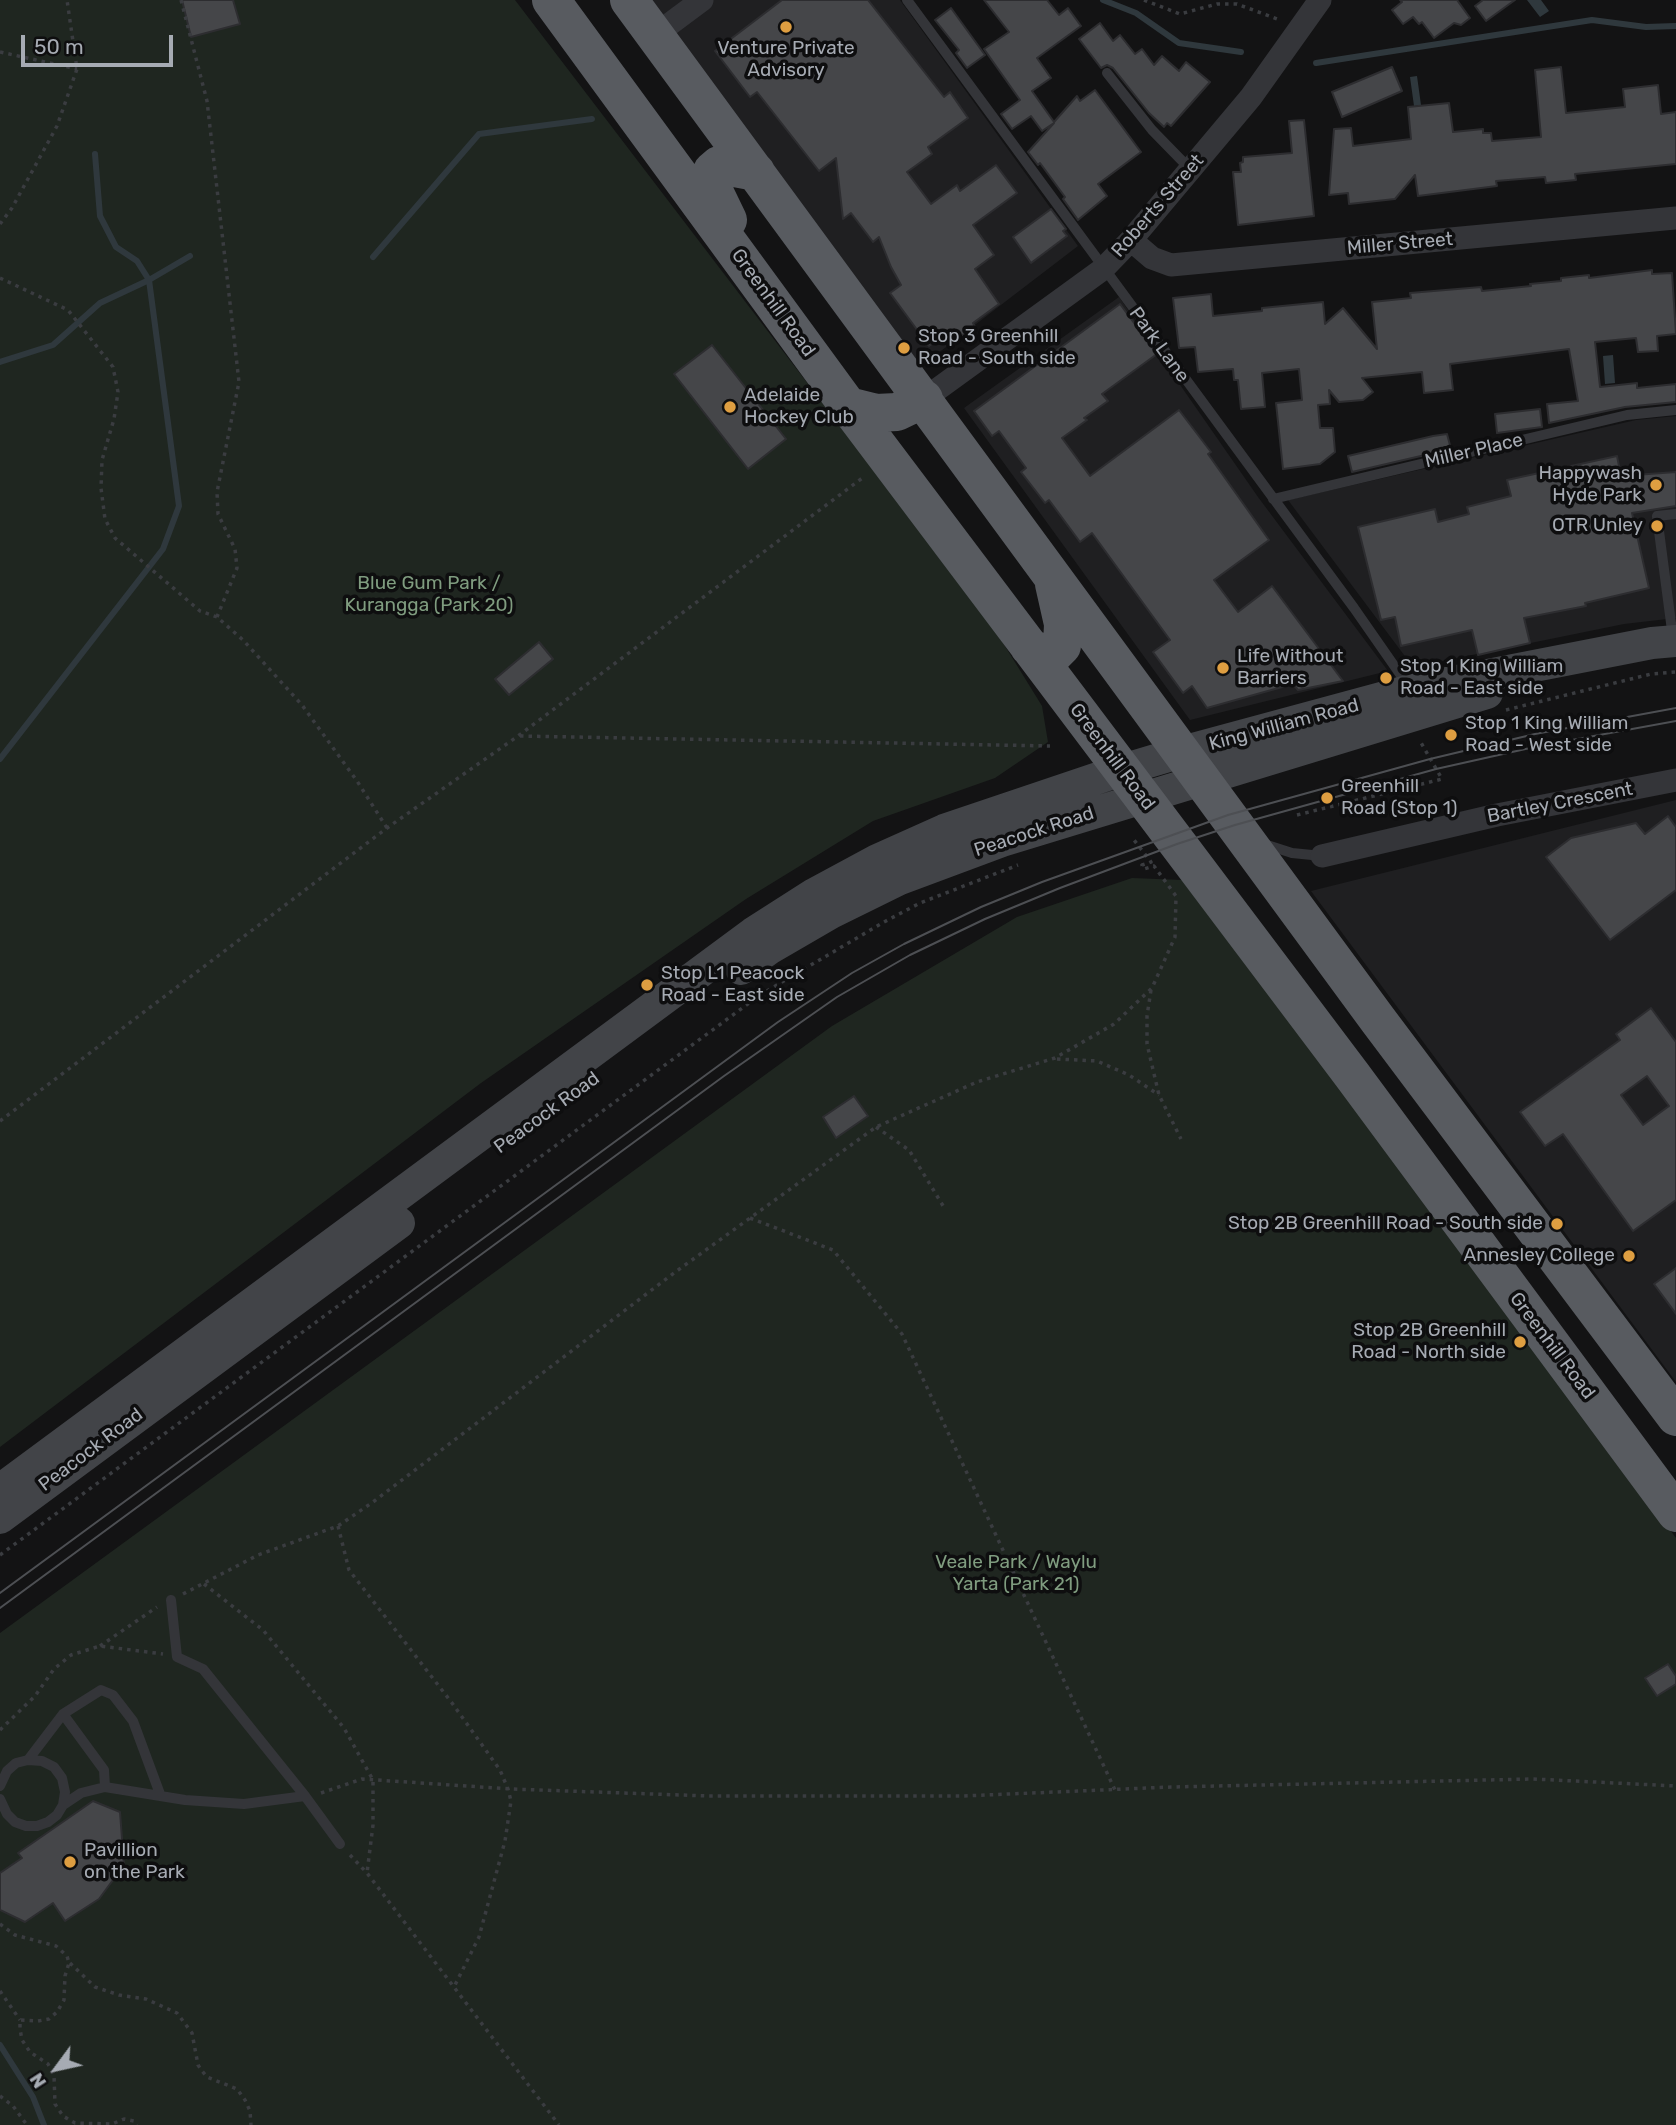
<!DOCTYPE html>
<style>
body{margin:0}
#map{position:relative;width:1676px;height:2125px;overflow:hidden;background:#131314;font-family:Rubik,sans-serif}
canvas{display:block}
.north{position:absolute;left:21px;top:2034px;width:70px;height:70px;-webkit-text-stroke:5px #0e0e0f;paint-order:stroke;rotate:237deg;font-size:19px;font-weight:700;line-height:28px;text-align:center;color:#a6abb3}
.north::after{content:'';display:block;margin:auto;width:24px;height:32px;background:#a6abb3;clip-path:polygon(50% 0,100% 100%,50% 72%,0 100%)}
.scale{position:absolute;left:21px;top:35px;width:152px;height:32px;box-sizing:border-box;border:4px solid #a6abb3;border-top:0;padding-left:9px;font-size:21px;line-height:24px;white-space:nowrap;color:#a6abb3;-webkit-text-stroke:5px #0e0e0f;paint-order:stroke}
</style>
<div id="map">
<canvas width="1676" height="2125"></canvas>
<div class="north">N</div>
<div class="scale">50 m</div>
</div>
<script>
const context = document.querySelector('canvas').getContext('2d');
context.lineJoin = 'round';
function fill(path, color) { context.fillStyle = color; context.fill(path, 'evenodd'); }
const shape = rows => new Path2D(rows.map(r => 'M' + r).join(''));
function stroke(path, color, width, dash) { context.strokeStyle = color; context.lineWidth = width; context.lineCap = dash ? 'butt' : 'round'; context.setLineDash(dash || []); context.stroke(path); }
function drawText(font, color, halo, rows, align = 'center') {
  context.font = font + ' Rubik,sans-serif'; context.lineWidth = 7; context.setLineDash([]); context.textBaseline = 'middle'; context.strokeStyle = halo; context.fillStyle = color; for (const [text, x, y, turn = 0] of rows) {
    context.save(); context.translate(x, y); context.rotate((+turn || 0) * Math.PI / 180); context.textAlign = isNaN(turn) ? turn : align; if (halo) context.strokeText(text, 0, 0); context.fillText(text, 0, 0); context.restore();
  }
}
fill(shape([
 [650,0,900,0,1078,246,916,370],
 [1119,297,1258,497,1388,671,1190,720,964,408],
 [1676,416,1676,618,1624,624,1413,667,1288,500,1636,420],
 [1676,800,1676,1382,1311,891]
]), '#1f1f21');
fill(shape([
 [0,0,515,0,992,625,1042,706,1048,742,995,778,873,821,746,899,481,1083,0,1447],
 [1132,878,1182,880,1573,1398,1676,1538,1676,2125,0,2125,0,1633,832,1026,1017,917]
]), '#1f2620');
fill(shape([
 [1527,0,1541,0,1549,11,1540,17],
 [1417,76,1421,105,1414,106,1410,77],
 [1613,355,1615,383,1605,384,1603,356]
]), '#2f383d');
stroke(shape([
 [1103,0,1136,13,1179,43,1241,52],
 [1316,63,1592,20,1646,27,1676,26],
 [373,257,479,134,592,119],
 [0,362,53,345,100,303,149,280,190,256],
 [0,759,163,549,179,506,149,280,137,261,116,247,100,216,95,154],
 [0,2045,33,2097,44,2125]
]), '#2f383d', 6);
const building = shape([
 [182,0,233,0,240,24,191,37,182,0],
 [782,0,868,0,944,97,950,92,968,118,928,147,932,154,907,172,931,204,957,185,960,191,996,165,1017,193,973,225,994,255,975,269,999,304,973,323,975,327,960,337,954,329,929,346,890,293,901,285,891,267,879,237,873,242,851,213,843,219,836,158,819,171,757,92,750,97,715,51,782,0],
 [984,0,1047,0,1059,15,1068,8,1081,26,1037,58,1051,78,1032,91,1054,122,1077,96,1080,101,1095,90,1141,152,1098,184,1107,196,1078,220,1063,199,1065,197,1040,163,1038,165,1028,152,1054,123,1042,131,1031,116,1012,129,1001,114,1020,100,984,49,1009,32,984,0],
 [1400,0,1457,0,1470,18,1461,25,1454,23,1434,38,1422,22,1419,24,1413,17,1403,24,1392,10,1402,2,1400,0],
 [1483,0,1515,0,1486,21,1475,6,1483,0],
 [951,8,985,55,967,68,956,53,959,50,935,20,951,8],
 [1100,23,1113,41,1120,35,1135,54,1142,49,1154,65,1162,56,1179,71,1186,62,1210,82,1171,126,1167,123,1164,127,1149,113,1113,68,1107,65,1101,68,1079,39,1100,23],
 [1392,67,1402,91,1342,117,1332,92,1392,67],
 [1561,67,1566,113,1625,107,1623,89,1658,85,1661,114,1676,112,1676,164,1575,174,1576,180,1546,183,1545,177,1496,181,1497,186,1418,196,1415,175,1395,199,1349,204,1348,193,1329,195,1334,129,1351,128,1353,146,1411,139,1408,107,1449,103,1453,132,1483,129,1483,133,1491,133,1492,141,1541,137,1535,70,1561,67],
 [1304,120,1314,216,1238,225,1233,172,1241,172,1240,163,1243,162,1243,157,1292,153,1289,121,1304,120],
 [1051,209,1066,229,1063,231,1067,236,1031,263,1013,237,1051,209],
 [1652,270,1652,274,1672,273,1676,334,1657,336,1658,351,1638,352,1636,338,1595,342,1600,387,1637,383,1637,388,1676,384,1676,402,1625,407,1549,423,1547,404,1578,401,1569,349,1450,364,1453,390,1424,393,1422,372,1362,378,1373,392,1363,400,1339,402,1329,390,1330,404,1318,405,1320,428,1333,428,1335,452,1320,464,1283,469,1276,403,1302,400,1299,369,1262,373,1265,407,1241,409,1238,380,1234,380,1233,369,1198,372,1195,347,1179,348,1173,298,1211,294,1213,316,1262,311,1262,308,1323,302,1325,324,1343,308,1377,349,1372,302,1411,298,1410,293,1481,287,1482,291,1531,286,1530,284,1561,281,1561,278,1589,275,1589,278,1652,270],
 [1120,304,1157,354,1102,394,1108,401,1084,418,1087,420,1062,438,1090,476,1179,410,1211,452,1208,454,1269,540,1214,580,1238,612,1272,586,1343,681,1298,690,1293,684,1207,708,1192,686,1183,693,1153,652,1170,640,1092,533,1080,542,1049,500,1045,503,1021,472,1026,468,999,431,992,436,974,411,1120,304],
 [712,345,786,439,748,469,674,374,712,345],
 [1540,409,1542,427,1497,433,1495,414,1540,409],
 [1447,434,1451,449,1352,472,1348,456,1433,436,1447,434],
 [1617,456,1621,476,1676,472,1676,506,1632,513,1649,588,1585,603,1586,606,1524,618,1530,643,1478,655,1472,630,1401,646,1395,617,1381,620,1358,527,1435,509,1438,522,1469,514,1467,507,1511,496,1507,480,1617,456],
 [539,642,553,659,509,695,495,679,539,642],
 [1668,816,1676,827,1676,890,1610,940,1546,857,1571,838,1636,823,1645,834,1668,816],
 [1651,1008,1676,1042,1676,1200,1633,1231,1563,1134,1545,1146,1520,1112,1620,1040,1616,1034,1651,1008],
 [1647,1076,1669,1106,1643,1125,1621,1095,1647,1076],
 [854,1096,868,1116,836,1138,823,1117,854,1096],
 [1676,1268,1676,1314,1654,1284,1676,1268],
 [1668,1664,1676,1676,1676,1684,1657,1696,1645,1678,1668,1664],
 [93,1801,120,1812,124,1865,99,1899,65,1921,53,1903,25,1922,0,1910,0,1873,22,1858,18,1853,93,1801]
]);
fill(building, '#454649');
stroke(building, '#2d2d30', 2);
stroke(shape([
 [181,0,207,101,239,382,217,492,218,514,235,549,237,568,217,617],
 [1144,0,1180,14,1217,4,1237,4,1277,19],
 [0,52,77,69],
 [0,224,12,208,57,126,77,69,67,0],
 [0,278,68,310,113,367,118,392,114,419,102,460,101,488,105,519,115,538,200,611,217,617,243,640,302,705,357,781,387,828],
 [1506,710,1651,674,1676,672],
 [520,736,1050,746],
 [1297,815,1442,779,1420,741],
 [1151,990,1147,1016,1147,1044,1159,1095,1181,1139],
 [1057,1059,1097,1061,1129,1075,1159,1095],
 [0,1121,387,828,518,736,865,476],
 [876,1127,909,1150,945,1209],
 [750,1218,833,1250,902,1334,1115,1790],
 [338,1526,349,1570,452,1703,500,1770,508,1789,511,1801,505,1841,479,1937,454,1987],
 [0,1555,760,995,884,922,920,903,1018,865],
 [204,1584,263,1630,344,1728,373,1780,373,1825,367,1873],
 [183,1594,258,1555,338,1526,373,1502,674,1273,876,1127,977,1082,1055,1058,1114,1024,1152,988,1175,937,1176,896,1154,866,1144,869,1142,865,1151,862,1134,840,1137,839],
 [100,1646,157,1607],
 [0,1730,35,1696,54,1669,71,1655,100,1646,163,1654],
 [321,1793,362,1779,511,1789,709,1796,963,1796,1171,1787,1533,1779,1676,1786],
 [350,1855,367,1873,559,2125],
 [0,1924,15,1935,56,1946,67,1956,69,1963,65,1976,64,2000,57,2012,49,2019,38,2021,20,2020,20,2029,22,2040,30,2052,48,2064,54,2075,55,2104,63,2116,75,2123,112,2124,124,2119,134,2121,137,2125],
 [70,1963,95,1987,119,1995,146,1999,177,2013,192,2033,198,2065,202,2071,207,2077,237,2089,245,2100,250,2111,251,2125],
 [0,1991,20,2020],
 [0,2096,13,2106,27,2125]
]), '#3a3c40', 3.5, [3.5, 5]);
stroke(shape([
 [907,0,1354,608,1409,687],
 [1107,73,1152,130,1190,169],
 [1273,499,1627,415,1676,410],
 [1673,638,1657,516,1676,514],
 [1264,844,1292,853,1322,856],
 [171,1600,177,1657,203,1669,305,1796],
 [28,1760,63,1714,101,1690,113,1695,133,1721,160,1794],
 [0,1786,7,1771,16,1763,28,1760,42,1761,54,1767,62,1778,65,1792,63,1805,57,1815,48,1822,37,1826,26,1826,15,1822,7,1814,0,1799],
 [105,1787,185,1800,244,1804,305,1796,340,1844],
 [63,1805,81,1793,105,1787,104,1770,63,1714]
]), '#343539', 10);
stroke(shape([
 [655,35,702,0],
 [1131,240,1152,258,1171,265,1676,218],
 [924,399,1103,269,1131,240,1251,97,1320,0],
 [1322,856,1497,815,1676,780]
]), '#343539', 23);
stroke(shape([
 [741,969,769,949,831,913,900,879,1002,841,1487,693],
 [0,1490,753,933,814,894,877,860,944,830,1122,770,1182,752,1411,690,1652,643,1676,641],
 [0,1518,399,1223]
]), '#424448', 32);
stroke(shape([
 [551,0,848,406,1352,1075,1676,1513],
 [629,0,1378,1020,1676,1417],
 [728,220,714,191,710,177,712,171,719,165,756,172],
 [848,406,876,413,897,412,924,399],
 [1029,647,1047,655,1054,654,1062,646,1063,624,1054,584]
]), '#585b60', 38);
stroke(shape([
 [0,1593,778,1022,852,973,904,944,981,907,1042,882,1228,815,1430,759,1535,734,1676,708],
 [0,1608,724,1076,837,997,910,955,985,919,1060,888,1177,844,1235,825,1436,769,1539,746,1676,721]
]), '#4d4f53', 2);
for (const [x, y, r, color] of [
 [786,27,7,"#de9e41"],
 [904,348,7,"#de9e41"],
 [730,407,7,"#de9e41"],
 [1656,485,7,"#de9e41"],
 [1657,526,7,"#de9e41"],
 [1223,668,7,"#de9e41"],
 [1386,678,7,"#de9e41"],
 [1451,735,7,"#de9e41"],
 [1327,798,7,"#de9e41"],
 [647,985,7,"#de9e41"],
 [1557,1224,7,"#de9e41"],
 [1629,1256,7,"#de9e41"],
 [1520,1342,7,"#de9e41"],
 [70,1862,7,"#de9e41"]
]) { const dot = new Path2D(); dot.arc(x, y, r, 0, 2 * Math.PI); context.fillStyle = color; context.fill(dot); stroke(dot, '#0e0e0f', 2.5); }
drawText('19px', '#a6abb3', '#0e0e0f', [
 ["Venture Private",786,49,"center"],
 ["Advisory",786,71,"center"],
 ["Stop 3 Greenhill",918,337],
 ["Road - South side",918,359],
 ["Adelaide",744,396],
 ["Hockey Club",744,418],
 ["Happywash",1642,474,"right"],
 ["Hyde Park",1642,496,"right"],
 ["OTR Unley",1643,526,"right"],
 ["Life Without",1237,657],
 ["Barriers",1237,679],
 ["Stop 1 King William",1400,667],
 ["Road - East side",1400,689],
 ["Stop 1 King William",1465,724],
 ["Road - West side",1465,746],
 ["Greenhill",1341,787],
 ["Road (Stop 1)",1341,809],
 ["Stop L1 Peacock",661,974],
 ["Road - East side",661,996],
 ["Stop 2B Greenhill Road - South side",1543,1224,"right"],
 ["Annesley College",1615,1256,"right"],
 ["Stop 2B Greenhill",1506,1331,"right"],
 ["Road - North side",1506,1353,"right"],
 ["Pavillion",84,1851],
 ["on the Park",84,1873]
], 'left');
drawText('19px', '#a6abb3', '#0e0e0f', [
 ["Roberts Street",1158,206,-49],
 ["Miller Street",1400,244,-5],
 ["Greenhill Road",773,303,54],
 ["Park Lane",1159,345,54],
 ["Miller Place",1474,451,-13],
 ["King William Road",1284,725,-15],
 ["Greenhill Road",1112,757,53],
 ["Bartley Crescent",1560,803,-11],
 ["Peacock Road",1034,832,-18],
 ["Peacock Road",547,1113,-36],
 ["Greenhill Road",1552,1346,53],
 ["Peacock Road",91,1450,-37]
]);
drawText('19px', '#7f9c7f', '#0e0e0f', [
 ["Blue Gum Park /",429,584],
 ["Kurangga (Park 20)",429,606],
 ["Veale Park / Waylu",1016,1563],
 ["Yarta (Park 21)",1016,1585]
]);
</script>
